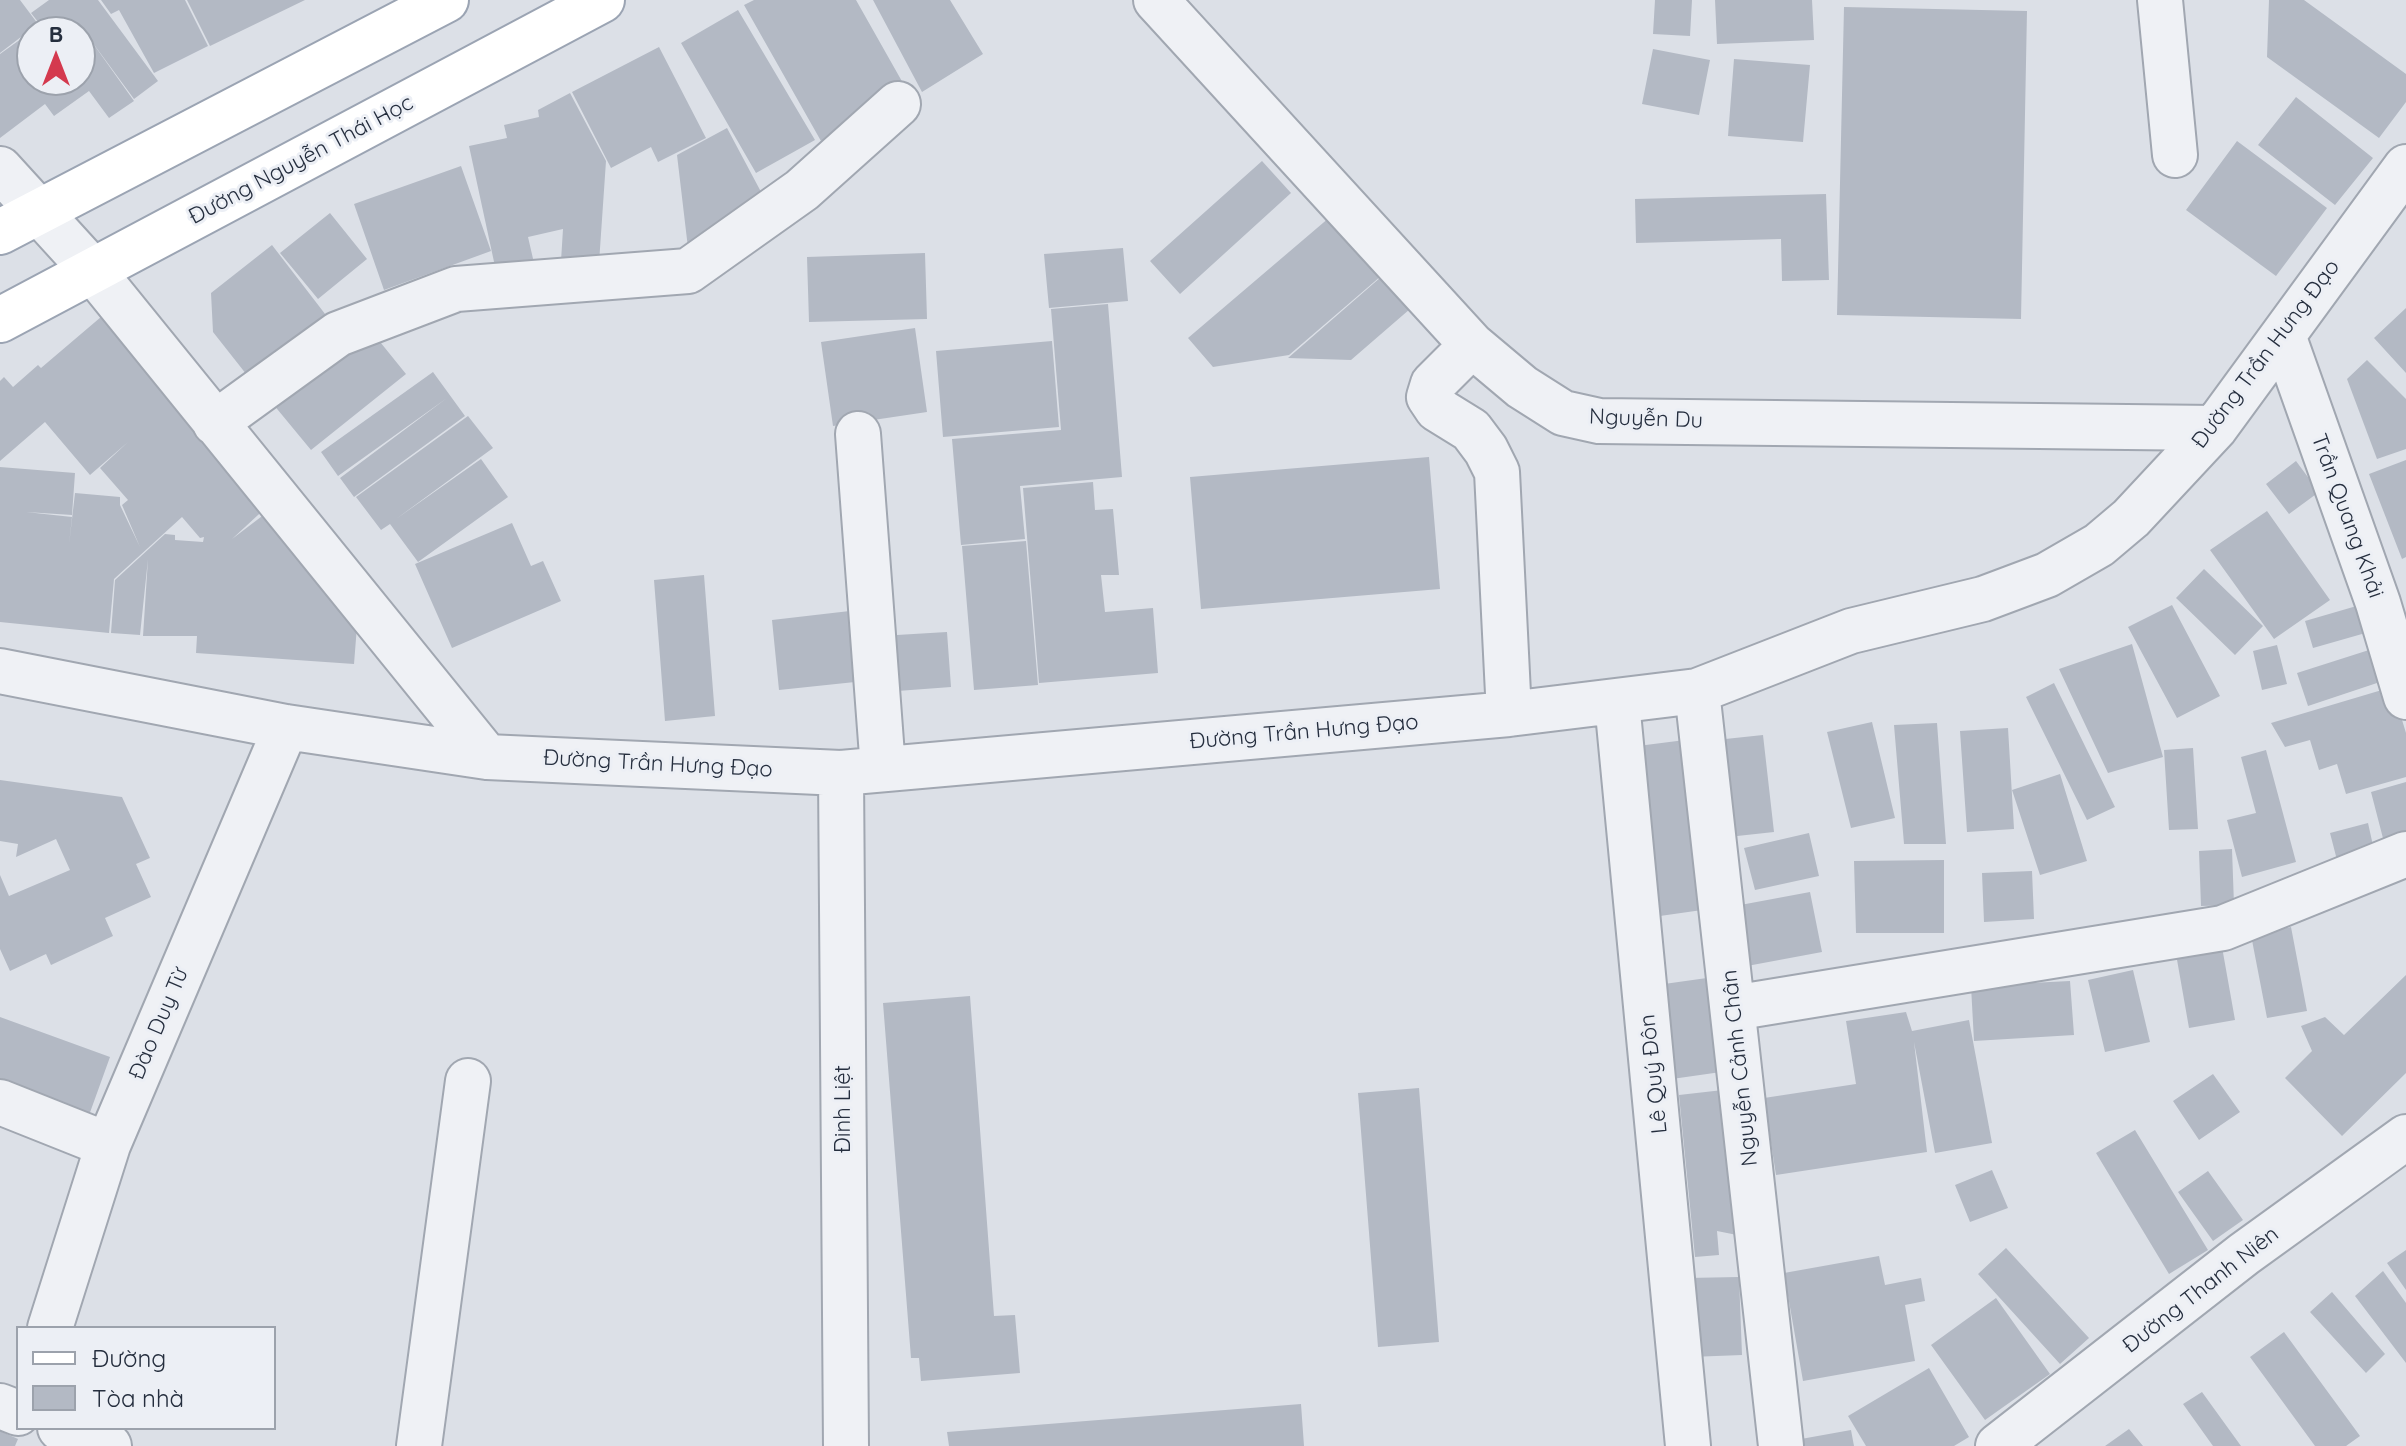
<!DOCTYPE html>
<meta charset="utf-8">
<style>
body{margin:0}
#map{position:relative;width:2406px;height:1446px;overflow:hidden;background:#dce0e7;font-family:Quicksand,sans-serif}
canvas{display:block}
.legend{position:absolute;left:16px;top:1326px;width:260px;height:104px;box-sizing:border-box;background:#eceff5;border:2px solid #9ca2ac;margin:0;padding:10px 14px;list-style:none;font-size:24px;color:#252e3e}
.legend li{display:flex;align-items:center;gap:16px;height:40px}
.legend b{width:40px;border:2px solid #9ca2ac}
.north{position:absolute;left:16px;top:16px;width:80px;height:80px;box-sizing:border-box;background:#eceff5;border:2px solid #9ca2ac;border-radius:50%;rotate:0deg;font-size:22px;font-weight:700;line-height:32px;text-align:center;color:#252e3e}
.north::after{content:'';display:block;margin:auto;width:28px;height:36px;background:#d4394e;clip-path:polygon(50% 0,100% 100%,50% 72%,0 100%)}
</style>
<div id="map">
<canvas width="2406" height="1446"></canvas>
<ul class="legend">
<li><b style="height:10px;background:#fff"></b>Đường</li>
<li><b style="height:22px;background:#b3b9c4"></b>Tòa nhà</li>
</ul>
<div class="north">B</div>
</div>
<script>
const context = document.querySelector('canvas').getContext('2d');
context.lineJoin = 'round';
function fill(path, color) { context.fillStyle = color; context.fill(path, 'evenodd'); }
const shape = rows => new Path2D(rows.map(r => 'M' + r).join(''));
function stroke(path, color, width, dash) { context.strokeStyle = color; context.lineWidth = width; context.lineCap = dash ? 'butt' : 'round'; context.setLineDash(dash || []); context.stroke(path); }
function drawText(font, color, halo, rows, align = 'center') {
  context.font = font + ' Quicksand,sans-serif'; context.lineWidth = 6; context.setLineDash([]); context.textBaseline = 'middle'; context.strokeStyle = halo; context.fillStyle = color; for (const [text, x, y, turn = 0] of rows) {
    context.save(); context.translate(x, y); context.rotate((+turn || 0) * Math.PI / 180); context.textAlign = isNaN(turn) ? turn : align; if (halo) context.strokeText(text, 0, 0); context.fillText(text, 0, 0); context.restore();
  }
}
fill(shape([
 [0,0,20,0,38,24,0,53],
 [49,0,98,0,158,81,134,99,87,35,134,101,109,118,89,91,54,116,45,104,0,138,0,54,39,26,44,32,32,32,32,80,80,80,80,32,46,32,31,13],
 [101,0,185,0,208,46,154,73,119,10,111,14],
 [187,0,305,0,210,46],
 [754,0,856,0,908,92,821,141,744,5],
 [873,0,950,0,983,54,922,92],
 [1655,0,1692,0,1690,36,1653,34],
 [1715,0,1812,0,1814,40,1717,44],
 [2269,0,2304,0,2406,74,2406,102,2379,138,2267,57],
 [1844,7,2027,11,2021,319,1837,315],
 [738,10,815,140,756,173,681,43],
 [659,47,706,138,658,162,651,147,611,168,572,92],
 [1653,49,1710,60,1699,115,1642,104],
 [1734,59,1810,65,1803,142,1728,136],
 [570,93,606,161,599,263,561,261,563,229,528,237,534,263,496,271,469,146,507,138,504,125,539,117,538,110],
 [2296,97,2373,158,2335,205,2258,145],
 [727,128,768,205,688,248,677,155],
 [2237,141,2327,208,2276,276,2186,210],
 [1262,161,1291,193,1180,294,1150,261],
 [461,166,491,251,384,290,354,204],
 [1826,194,1829,280,1782,281,1781,239,1636,243,1635,199],
 [330,213,367,259,318,299,280,253],
 [1330,217,1381,276,1289,355,1213,367,1188,338],
 [272,245,332,323,254,384,213,332,211,293],
 [1123,248,1128,301,1049,308,1044,254],
 [925,253,927,319,809,322,807,257],
 [1381,277,1410,309,1351,360,1288,358],
 [1108,304,1122,477,1020,486,1025,539,961,545,952,439,1061,430,1051,309],
 [2406,308,2406,373,2374,338],
 [108,311,271,503,232,539,274,507,357,626,354,664,196,653,197,636,143,636,148,559,140,635,111,633,115,580,165,534,175,535,175,540,203,542,204,537,200,538,182,517,114,579,109,633,0,622,0,467,75,473,72,515,26,512,72,517,69,545,75,493,120,497,120,505,140,547,122,505,128,500,100,468,128,442,90,475,45,422,0,461,0,381,4,377,13,387,38,365,41,368],
 [368,327,406,374,311,450,273,404],
 [915,328,927,412,833,426,821,342],
 [1052,341,1059,427,943,437,936,351],
 [2367,360,2406,399,2406,449,2377,459,2347,379],
 [433,372,465,416,354,497,340,478,447,398,338,476,321,452],
 [468,416,493,448,396,519,481,459,508,497,418,562,390,524,381,530,356,497],
 [1429,457,1440,589,1201,609,1190,477],
 [2406,460,2406,557,2402,559,2369,474],
 [2296,461,2319,492,2289,514,2266,484],
 [1093,482,1095,510,1113,509,1119,575,1101,575,1105,612,1153,608,1158,673,1039,683,1023,488],
 [2267,511,2330,600,2274,639,2210,550],
 [512,523,531,566,543,561,561,601,452,648,415,564],
 [1026,541,1038,685,974,690,962,546],
 [2204,569,2263,626,2235,655,2176,598],
 [704,575,715,716,665,721,654,580],
 [2172,605,2220,696,2177,718,2128,627],
 [2360,605,2369,632,2313,648,2305,621],
 [867,609,874,680,779,690,772,620],
 [947,632,951,687,884,692,880,636],
 [2132,644,2163,757,2108,773,2059,669],
 [2277,645,2287,684,2262,690,2253,651],
 [2369,650,2380,682,2308,706,2297,673],
 [2054,683,2115,807,2087,820,2026,697],
 [2392,687,2406,733,2406,777,2346,794,2337,764,2319,770,2310,740,2285,747,2271,723],
 [1872,722,1895,818,1851,828,1827,732],
 [1937,723,1946,844,1904,844,1894,725],
 [2008,728,2014,829,1967,832,1960,731],
 [1763,735,1774,832,1728,837,1716,740],
 [1685,740,1709,909,1653,917,1630,747],
 [2193,748,2198,829,2169,830,2164,750],
 [2266,750,2296,862,2242,877,2227,820,2256,813,2241,757],
 [2060,774,2087,861,2040,875,2012,790],
 [0,780,122,797,150,858,136,864,151,897,105,918,113,936,51,965,46,954,10,971,0,949,0,875,9,896,70,870,56,839,16,857,18,844,0,841],
 [2406,782,2406,840,2385,846,2371,792],
 [2368,823,2374,850,2337,860,2330,833],
 [1809,833,1819,876,1755,890,1744,848],
 [2232,849,2234,905,2201,906,2199,851],
 [1944,860,1944,933,1856,933,1854,861],
 [2032,871,2034,919,1984,922,1982,873],
 [1810,892,1822,952,1747,966,1735,906],
 [2291,927,2307,1011,2267,1018,2251,935],
 [2222,947,2235,1020,2189,1028,2176,954],
 [2133,970,2150,1042,2105,1052,2088,980],
 [2406,975,2406,1073,2342,1136,2285,1078,2312,1051,2301,1026,2325,1017,2344,1035],
 [1714,977,1728,1071,1672,1079,1657,985],
 [2070,981,2074,1035,1974,1041,1971,986],
 [970,996,994,1316,1015,1315,1020,1373,921,1381,919,1358,911,1358,883,1003],
 [1906,1012,1912,1031,1969,1020,1992,1143,1935,1153,1914,1042,1927,1152,1776,1175,1764,1098,1856,1084,1846,1021],
 [0,1017,110,1057,88,1118,0,1086],
 [2213,1074,2240,1112,2199,1140,2173,1101],
 [1419,1088,1439,1342,1378,1347,1358,1093],
 [1723,1090,1737,1235,1717,1231,1719,1255,1695,1257,1679,1095],
 [2135,1130,2208,1250,2169,1274,2096,1153],
 [1992,1170,2008,1208,1970,1222,1955,1185],
 [2208,1171,2243,1220,2213,1241,2178,1192],
 [2006,1248,2089,1338,2060,1364,1978,1274],
 [2406,1250,2406,1290,2387,1263],
 [1879,1256,1885,1285,1921,1278,1925,1301,1905,1305,1915,1361,1803,1381,1784,1273],
 [2383,1271,2406,1303,2406,1363,2355,1296],
 [1739,1277,1742,1355,1690,1357,1687,1278],
 [2332,1292,2385,1354,2366,1373,2310,1312],
 [1996,1298,2050,1374,1985,1420,1931,1345],
 [2284,1332,2360,1436,2346,1446,2315,1446,2250,1357],
 [1929,1368,1969,1437,1954,1446,1866,1446,1848,1416],
 [2202,1392,2241,1446,2213,1446,2183,1404],
 [1301,1404,1304,1446,949,1446,947,1432],
 [2129,1429,2143,1446,2105,1446],
 [1851,1430,1854,1446,1803,1446,1801,1439],
 [0,1431,18,1439,15,1446,0,1446]
]), '#b3b9c4');
const minor = shape([
 [1156,0,1472,345,1522,387,1563,413,1599,421,2215,428],
 [2160,0,2175,155],
 [0,169,93,271,487,757],
 [2283,335,2378,603,2406,697],
 [1472,345,1433,384,1429,397,1437,409,1471,430,1486,450,1497,472,1509,714],
 [215,423,338,334,456,289,688,271,802,190,898,104],
 [858,434,883,769],
 [0,671,286,727,487,757,841,773,1509,714,1697,691,1851,631,1983,599,2047,575,2099,545,2131,518,2215,428,2406,167],
 [1697,691,1781,1446],
 [1617,702,1688,1446],
 [841,773,846,1446],
 [1733,1008,2223,928,2406,854],
 [0,1102,108,1145],
 [50,1328,108,1145,286,727],
 [0,1406,18,1413],
 [60,1428,109,1446],
 [419,1446,468,1081],
 [1998,1446,2244,1254,2406,1137]
]);
const major = shape([
 [0,232,446,0],
 [0,320,602,0]
]);
stroke(minor, '#a1a7b1', 48);
stroke(major, '#9ba4b3', 48);
stroke(minor, '#eff1f5', 44);
stroke(major, '#fff', 44);
drawText('22px', '#252e3e', '#eceff5', [
 ["Đường Nguyễn Thái Học",301,160,-28],
 ["Đường Trần Hưng Đạo",2266,354,-53],
 ["Nguyễn Du",1646,419,2],
 ["Trần Quang Khải",2347,516,70],
 ["Đường Trần Hưng Đạo",1304,732,-5],
 ["Đường Trần Hưng Đạo",658,764,3],
 ["Đào Duy Từ",159,1024,-67],
 ["Nguyễn Cảnh Chân",1740,1068,-96],
 ["Lê Quý Đôn",1654,1074,-96],
 ["Đinh Liệt",843,1109,-90],
 ["Đường Thanh Niên",2201,1290,-38]
]);
</script>
